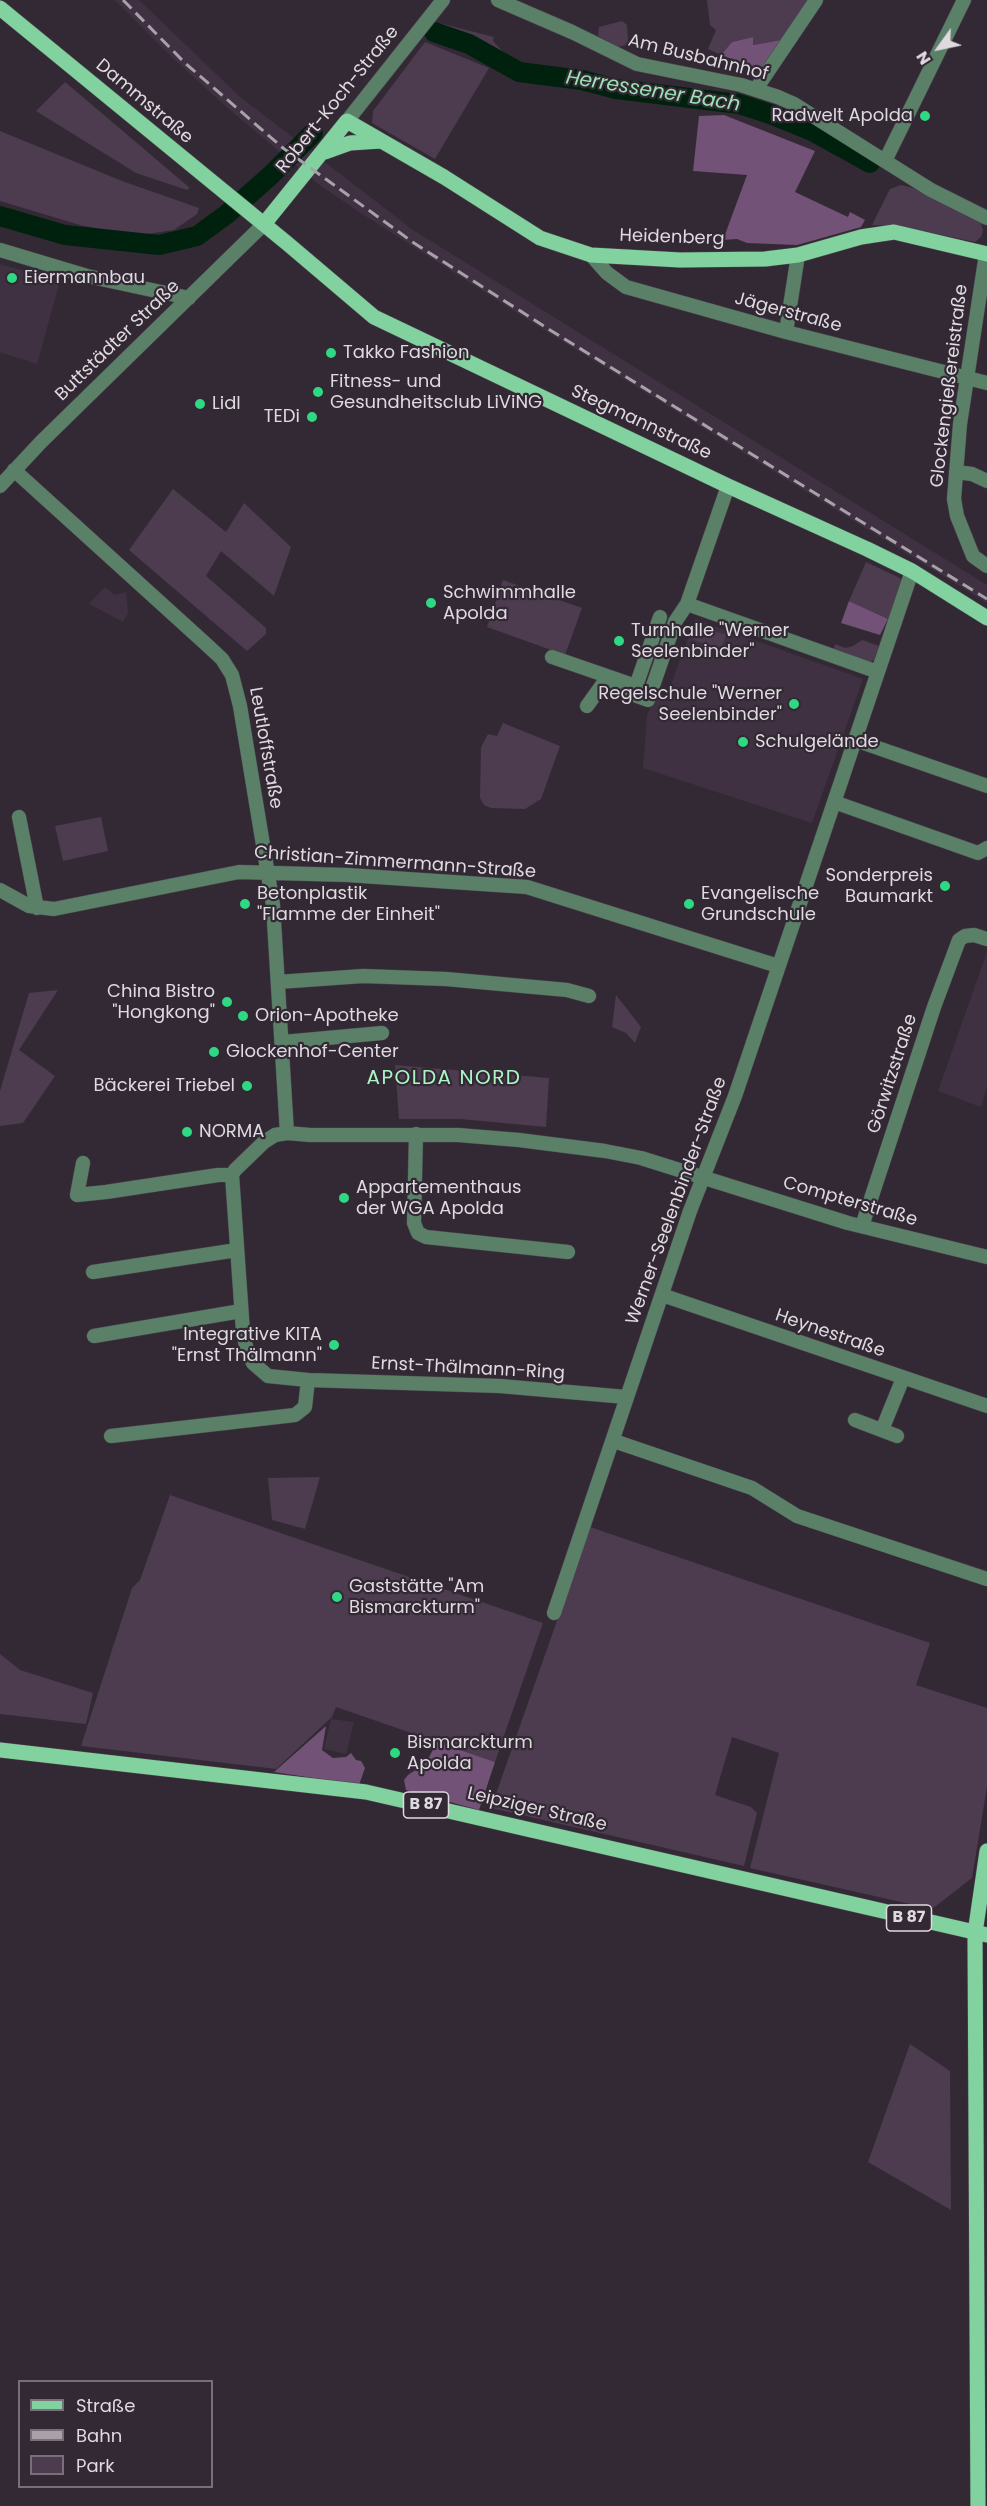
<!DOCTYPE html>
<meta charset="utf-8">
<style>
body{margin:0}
#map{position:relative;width:987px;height:2506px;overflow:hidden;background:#332934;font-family:Poppins,sans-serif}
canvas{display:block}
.legend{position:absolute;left:18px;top:2380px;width:195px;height:108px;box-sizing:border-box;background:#332934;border:2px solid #786f79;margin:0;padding:8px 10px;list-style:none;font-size:18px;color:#dfd9e0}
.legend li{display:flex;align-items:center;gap:12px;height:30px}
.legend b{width:30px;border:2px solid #786f79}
.north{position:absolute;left:909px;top:18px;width:60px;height:60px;-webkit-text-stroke:4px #332934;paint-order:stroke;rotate:237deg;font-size:16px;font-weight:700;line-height:24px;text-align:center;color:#dfd9e0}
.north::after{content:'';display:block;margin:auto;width:21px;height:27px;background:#dfd9e0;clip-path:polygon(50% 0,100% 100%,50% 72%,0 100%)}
</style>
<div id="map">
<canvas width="987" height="2506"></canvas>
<ul class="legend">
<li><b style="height:8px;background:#81d29f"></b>Straße</li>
<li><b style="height:8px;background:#a8a1a9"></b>Bahn</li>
<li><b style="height:16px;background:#4d3b50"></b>Park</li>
</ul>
<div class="north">N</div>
</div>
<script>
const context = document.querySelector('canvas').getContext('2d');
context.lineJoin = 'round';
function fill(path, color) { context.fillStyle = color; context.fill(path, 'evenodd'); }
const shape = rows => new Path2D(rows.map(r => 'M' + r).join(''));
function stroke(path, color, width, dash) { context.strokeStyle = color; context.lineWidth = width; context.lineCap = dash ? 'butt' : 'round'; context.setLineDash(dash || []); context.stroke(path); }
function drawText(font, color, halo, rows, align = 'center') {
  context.font = font + ' Poppins,sans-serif'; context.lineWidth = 4.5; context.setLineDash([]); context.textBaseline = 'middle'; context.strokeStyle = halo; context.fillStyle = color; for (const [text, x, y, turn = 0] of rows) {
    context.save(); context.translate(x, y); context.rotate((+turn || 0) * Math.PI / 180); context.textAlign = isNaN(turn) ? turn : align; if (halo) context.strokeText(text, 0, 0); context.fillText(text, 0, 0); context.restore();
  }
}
fill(shape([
 [115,0,139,0,239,96,413,230,987,585,987,603,541,328,356,210,317,183,231,111,176,61],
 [0,264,60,281,37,364,0,352],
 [105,587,114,595,126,592,128,613,123,622,89,604],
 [695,619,863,679,812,823,643,768,647,715,656,695,666,698],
 [987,952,987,1087,981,1107,938,1091],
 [331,1719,354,1722,346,1754,324,1749]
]), '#3f3141');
fill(shape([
 [707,0,808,0,781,40,753,45,753,37,732,42,721,55,708,49,716,30,710,25],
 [622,21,627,25,628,41,626,45,618,47,598,36,599,27],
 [443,24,494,37,493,41,505,54,503,59,469,41,452,36,451,30,441,27],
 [425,42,489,68,435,159,372,123,373,111],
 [65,82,190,188,187,190,136,173,36,111],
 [0,131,122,181,199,208,197,214,174,230,134,236,80,225,0,201],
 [901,185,913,188,970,216,981,223,983,231,981,237,975,242,899,226,872,225,890,189],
 [173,489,226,532,244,503,291,547,274,596,221,551,206,576,266,628,266,634,247,651,129,550],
 [866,562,900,578,902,582,888,619,849,601],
 [503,580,582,608,565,655,487,627],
 [696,625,726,635,721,650,691,639],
 [862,640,879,646,874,660,866,664,833,652,835,644,845,648,853,646],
 [503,723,560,746,541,799,525,809,491,808,484,805,480,798,481,747,488,734,497,736],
 [101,817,108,851,63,861,55,826],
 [58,990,19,1050,55,1076,23,1123,0,1126,0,1091,29,993],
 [616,995,641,1027,635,1043,626,1033,612,1027],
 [395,1065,549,1078,546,1127,460,1119,399,1119],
 [320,1477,305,1529,272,1520,268,1478],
 [170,1495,543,1623,495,1762,336,1707,332,1717,276,1769,81,1746,132,1588,140,1580],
 [590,1527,930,1643,916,1685,987,1708,987,1787,972,1878,932,1909,750,1868,779,1753,732,1737,715,1795,751,1807,757,1813,744,1866,491,1808],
 [0,1654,20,1670,93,1693,86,1724,0,1714],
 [910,2044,950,2071,951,2210,868,2162]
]), '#4d3b50');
fill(shape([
 [753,37,753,45,781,40,762,70,721,55,732,42],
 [724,115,815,151,795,192,848,217,850,212,865,220,861,227,797,245,747,243,737,239,723,240,747,175,693,171,699,116],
 [849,601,888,619,880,635,841,623],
 [326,1726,322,1750,333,1758,346,1757,351,1753,356,1760,361,1761,365,1768,359,1785,274,1772],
 [437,1742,495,1762,479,1810,406,1790,404,1780,408,1775,426,1763]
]), '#725276');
stroke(shape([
 [434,32,469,44,519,72,582,80,616,89,739,104,770,114,812,131,870,163],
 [0,216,65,235,159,245,197,236,227,214,271,175,313,133]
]), '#00210e', 20);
const minor = shape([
 [498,0,572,32,637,64,741,85,778,97,794,104,931,190,987,218],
 [756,89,816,0],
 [347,121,443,0],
 [885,161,964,0],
 [0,250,87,276,189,298],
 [986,254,960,424,954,499,957,516,973,556,987,566],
 [591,255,607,273,626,287,786,332,987,383],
 [786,332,798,255],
 [14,470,207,645,222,659,232,675,240,706,273,905,287,1133],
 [956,472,972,474,987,481],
 [0,486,41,442,264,224],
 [687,604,878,672],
 [552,657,636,686,660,617],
 [603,684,648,700,675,622,687,604,728,486],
 [587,706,607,678],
 [855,740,987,786],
 [834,802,978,853,987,848],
 [19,817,37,908],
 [0,890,29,906,54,909,239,872,347,875,527,887,778,966],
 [278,982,363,976,446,979,567,990,589,996],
 [283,1042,382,1033],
 [416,1134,414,1223,418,1233,426,1237,568,1252],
 [83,1163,77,1195,106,1192,218,1175,232,1175],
 [862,1226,934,1007,959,940,965,936,974,935,987,939],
 [93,1272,237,1250],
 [662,1295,987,1406],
 [94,1336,241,1311],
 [626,1397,500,1386,308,1380,268,1376,253,1363,247,1351,243,1332,232,1175,235,1170,264,1142,275,1135,287,1133,310,1135,458,1135,519,1140,605,1151,641,1158,848,1223,987,1257],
 [855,1420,897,1436],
 [882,1430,903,1378],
 [111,1436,295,1415,305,1407,308,1380],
 [614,1441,752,1488,797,1516,987,1579],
 [554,1613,690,1211,735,1096,912,571]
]);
const major = shape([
 [0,8,288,244,374,317,728,486,867,549,912,571,987,618],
 [325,152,350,143,380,141],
 [264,224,347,121,444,177,540,238,591,255,680,260,765,259,798,255,861,237,894,232,987,254],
 [0,1750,366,1792,987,1935],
 [978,2506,975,1933,987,1851]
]);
stroke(minor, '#4f4550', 15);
stroke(major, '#4f4550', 16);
stroke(minor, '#5a8067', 14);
stroke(major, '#81d29f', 15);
stroke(shape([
 [123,0,185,63,283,148,414,243,550,330,987,599]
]), '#a8a1a9', 3, [12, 6]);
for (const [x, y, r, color] of [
 [925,116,6,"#2fd883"],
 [12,278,6,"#2fd883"],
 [331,353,6,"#2fd883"],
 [318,392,6,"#2fd883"],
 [200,404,6,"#2fd883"],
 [312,417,6,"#2fd883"],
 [431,603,6,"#2fd883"],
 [619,641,6,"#2fd883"],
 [794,704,6,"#2fd883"],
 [743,742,6,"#2fd883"],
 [945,886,6,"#2fd883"],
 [245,904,6,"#2fd883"],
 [689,904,6,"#2fd883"],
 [227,1002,6,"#2fd883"],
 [243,1016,6,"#2fd883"],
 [214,1052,6,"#2fd883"],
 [247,1086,6,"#2fd883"],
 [187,1132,6,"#2fd883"],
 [344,1198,6,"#2fd883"],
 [334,1345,6,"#2fd883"],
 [337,1597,6,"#2fd883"],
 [395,1753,6,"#2fd883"]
]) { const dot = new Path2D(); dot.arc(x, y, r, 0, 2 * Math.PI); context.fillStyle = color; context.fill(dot); stroke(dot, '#332934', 2); }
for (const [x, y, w] of [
 [426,1805,45],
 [909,1918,45]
]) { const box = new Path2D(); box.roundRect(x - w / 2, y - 13, w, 26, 4.5); context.fillStyle = '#332934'; context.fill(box); stroke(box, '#dfd9e0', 1.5); }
drawText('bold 16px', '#dfd9e0', null, [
 ["B 87",426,1805],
 ["B 87",909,1918]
]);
drawText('18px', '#dfd9e0', '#332934', [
 ["Am Busbahnhof",698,58,14],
 ["Robert-Koch-Straße",338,100,-51],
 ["Dammstraße",144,102,40],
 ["Heidenberg",672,238,2],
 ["Jägerstraße",788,313,15],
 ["Buttstädter Straße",118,341,-44],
 ["Glockengießereistraße",950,386,-83],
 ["Stegmannstraße",641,423,25],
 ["Leutloffstraße",265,748,80],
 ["Christian-Zimmermann-Straße",395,863,4],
 ["Görwitzstraße",893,1074,-72],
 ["Werner-Seelenbinder-Straße",677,1201,-70],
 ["Compterstraße",850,1202,16],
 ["Heynestraße",830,1334,19],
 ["Ernst-Thälmann-Ring",468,1369,3],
 ["Leipziger Straße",537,1810,13]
]);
drawText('18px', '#dfd9e0', '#332934', [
 ["Radwelt Apolda",913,116,"right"],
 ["Eiermannbau",24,278],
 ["Takko Fashion",343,353],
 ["Fitness- und",330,382],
 ["Gesundheitsclub LiViNG",330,403],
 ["Lidl",212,404],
 ["TEDi",300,417,"right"],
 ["Schwimmhalle",443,593],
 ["Apolda",443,614],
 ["Turnhalle \"Werner",631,631],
 ["Seelenbinder\"",631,652],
 ["Regelschule \"Werner",782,694,"right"],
 ["Seelenbinder\"",782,715,"right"],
 ["Schulgelände",755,742],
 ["Sonderpreis",933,876,"right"],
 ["Baumarkt",933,897,"right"],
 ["Betonplastik",257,894],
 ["\"Flamme der Einheit\"",257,915],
 ["Evangelische",701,894],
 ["Grundschule",701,915],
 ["China Bistro",215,992,"right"],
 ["\"Hongkong\"",215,1013,"right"],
 ["Orion-Apotheke",255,1016],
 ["Glockenhof-Center",226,1052],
 ["Bäckerei Triebel",235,1086,"right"],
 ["NORMA",199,1132],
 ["Appartementhaus",356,1188],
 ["der WGA Apolda",356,1209],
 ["Integrative KITA",322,1335,"right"],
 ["\"Ernst Thälmann\"",322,1356,"right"],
 ["Gaststätte \"Am",349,1587],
 ["Bismarckturm\"",349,1608],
 ["Bismarckturm",407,1743],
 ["Apolda",407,1764]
], 'left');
drawText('italic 20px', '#9be4b4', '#332934', [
 ["Herressener Bach",653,92,9]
]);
context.letterSpacing = '1.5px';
drawText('20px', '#aaf5c4', '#332934', [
 ["APOLDA NORD",444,1079]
]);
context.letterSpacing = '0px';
</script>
